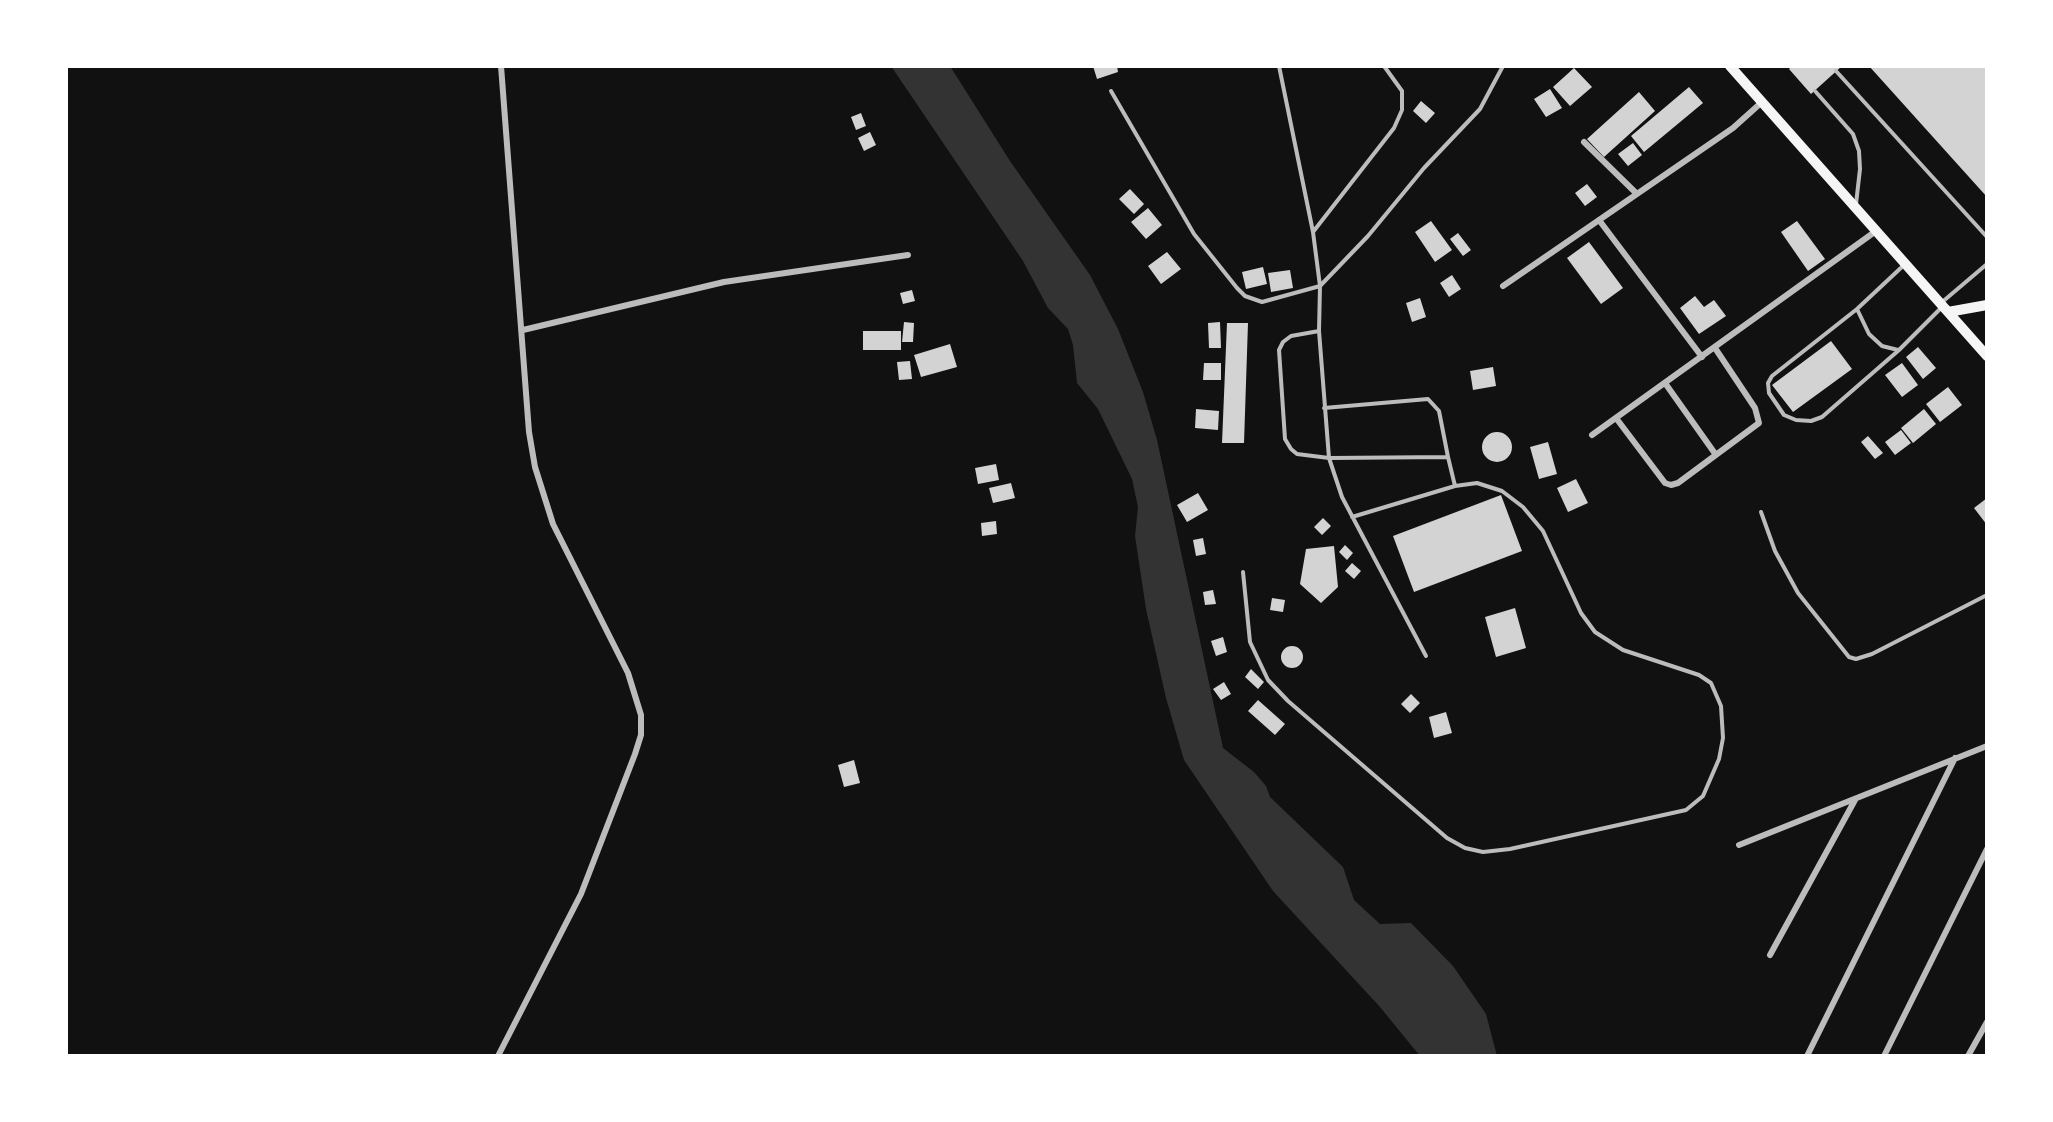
<!DOCTYPE html>
<style>
body{margin:0}
#map{position:relative;width:2053px;height:1122px;overflow:hidden;background:#111;font-family:"IBM Plex Serif",serif}
canvas{display:block}
.frame{position:absolute;inset:0;border:68px solid #fff;pointer-events:none}
</style>
<div id="map">
<canvas width="2053" height="1122"></canvas>
<div class="frame"></div>
</div>
<script>
const context = document.querySelector('canvas').getContext('2d');
context.lineJoin = 'round';
function fill(path, color) { context.fillStyle = color; context.fill(path, 'evenodd'); }
const shape = rows => new Path2D(rows.map(r => 'M' + r).join(''));
function stroke(path, color, width, dash) { context.strokeStyle = color; context.lineWidth = width; context.lineCap = dash ? 'butt' : 'round'; context.setLineDash(dash || []); context.stroke(path); }
fill(shape([
 [891,66,950,66,1010,161,1090,275,1118,329,1143,392,1157,440,1223,748,1254,772,1266,786,1270,797,1343,867,1354,900,1380,924,1411,923,1453,966,1486,1014,1497,1056,1420,1056,1380,1007,1273,891,1184,760,1166,698,1146,609,1135,536,1138,507,1132,479,1098,409,1077,383,1073,345,1068,329,1048,308,1023,261]
]), '#333');
fill(shape([
 [1093,66,1117,66,1118,72,1097,79],
 [1792,66,1842,66,1811,94,1789,69],
 [1869,66,1987,66,1987,197],
 [1574,68,1592,87,1570,106,1553,87],
 [1689,87,1703,103,1644,152,1631,136],
 [1550,89,1562,108,1546,117,1534,99],
 [1639,92,1655,111,1604,157,1587,139],
 [1421,101,1435,113,1426,123,1413,111],
 [861,113,866,126,856,130,851,117],
 [870,132,876,145,864,151,858,138],
 [1633,143,1642,155,1628,166,1618,154],
 [1587,184,1597,197,1585,206,1575,193],
 [1130,189,1144,204,1134,214,1119,199],
 [1148,208,1162,225,1146,239,1131,222],
 [1431,221,1452,250,1435,262,1415,232],
 [1797,221,1825,259,1808,271,1781,232],
 [1458,233,1471,250,1463,256,1450,239],
 [1589,242,1623,288,1601,304,1567,258],
 [1167,252,1181,269,1161,284,1148,266],
 [1263,267,1267,284,1246,289,1242,272],
 [1290,270,1293,288,1271,292,1268,273],
 [1452,275,1461,289,1449,297,1440,283],
 [912,290,915,301,903,304,900,293],
 [1695,296,1704,307,1714,300,1726,316,1699,334,1680,308],
 [1420,298,1426,317,1412,322,1406,303],
 [904,322,914,323,913,342,902,342],
 [1220,322,1221,348,1209,348,1208,323],
 [1227,323,1248,323,1244,443,1222,443],
 [863,331,901,331,901,350,863,350],
 [1831,341,1852,369,1793,412,1772,385],
 [950,344,957,367,921,377,914,355],
 [1918,347,1936,368,1923,379,1906,357],
 [910,361,912,379,899,380,897,362],
 [1204,363,1221,363,1221,380,1203,380],
 [1902,363,1918,385,1902,397,1885,375],
 [1493,367,1496,386,1473,390,1470,371],
 [1948,387,1962,405,1940,422,1926,404],
 [1196,409,1219,411,1218,430,1195,428],
 [1924,409,1936,424,1913,443,1901,428],
 [1901,430,1911,443,1895,455,1885,442],
 '1482 447a15 15 0 1 1 30 0a15 15 0 1 1-30 0Z',
 [1868,436,1883,453,1875,459,1861,442],
 [1548,442,1557,474,1539,479,1530,447],
 [996,464,999,480,978,484,975,468],
 [1576,479,1588,503,1568,512,1557,488],
 [1011,483,1015,498,993,503,989,488],
 [1198,493,1208,510,1187,522,1177,505],
 [1501,495,1522,551,1414,592,1393,536],
 [1987,498,1987,525,1974,508],
 [1323,518,1331,526,1322,535,1314,527],
 [996,521,997,534,982,536,981,523],
 [1203,538,1206,554,1196,556,1193,540],
 [1345,545,1353,553,1347,560,1339,552],
 [1334,546,1338,587,1321,603,1300,584,1306,549],
 [1352,563,1361,571,1354,579,1345,571],
 [1213,590,1216,604,1205,605,1203,592],
 [1272,598,1285,600,1283,612,1270,610],
 [1515,608,1526,648,1496,657,1485,617],
 [1223,637,1227,652,1216,656,1211,641],
 '1281 657a11 11 0 1 1 22 0a11 11 0 1 1-22 0Z',
 [1251,669,1264,682,1258,689,1245,677],
 [1224,682,1231,694,1221,700,1213,689],
 [1411,694,1420,703,1410,713,1401,704],
 [1258,700,1285,724,1275,735,1248,711],
 [1446,712,1452,733,1434,738,1429,717],
 [854,760,860,783,844,787,838,765]
]), '#d3d3d3');
stroke(shape([
 [1279,66,1313,232,1320,286,1319,331,1329,458,1342,497,1426,656],
 [1836,71,1987,237],
 [1111,91,1194,234,1237,288,1245,296,1262,302,1320,286,1368,236,1424,168,1480,109,1503,66],
 [1815,91,1853,134,1859,151,1860,169,1856,204],
 [1313,232,1394,128,1402,110,1402,91,1384,66],
 [1904,265,1857,309,1772,376,1768,383,1769,393,1784,415,1796,420,1811,421,1822,417,1899,350,1942,307],
 [1941,303,1987,264],
 [1857,309,1869,334,1882,346,1898,350],
 [1319,331,1291,336,1283,342,1279,350,1285,439,1291,449,1297,454,1329,458,1448,457,1455,486],
 [1324,408,1428,399,1439,411,1448,457],
 [1761,512,1775,551,1798,593,1849,657,1856,659,1872,654,1987,595],
 [1243,572,1250,642,1268,680,1288,701,1447,838,1465,848,1483,852,1510,849,1686,810,1703,796,1719,759,1723,738,1721,706,1711,683,1699,675,1623,650,1595,632,1581,613,1543,531,1523,507,1502,491,1477,483,1455,486,1352,517]
]), '#bcbcbc', 4);
stroke(shape([
 [1584,142,1637,194],
 [1599,220,1702,357],
 [1503,286,1733,128,1762,102],
 [523,330,724,282,908,255],
 [1665,383,1716,455],
 [1616,418,1665,483,1671,485,1678,483,1759,423,1755,408,1715,348],
 [1592,435,1876,231],
 [1739,845,1987,746],
 [1770,955,1855,800],
 [498,1056,581,894,635,754,641,735,641,715,628,673,553,524,535,467,529,432,501,66],
 [1807,1056,1955,758],
 [1884,1056,1987,849],
 [1968,1056,1987,1022]
]), '#bcbcbc', 6);
stroke(shape([
 [1730,66,1987,356],
 [1948,312,1987,305]
]), '#f5f5f5', 10);
</script>
